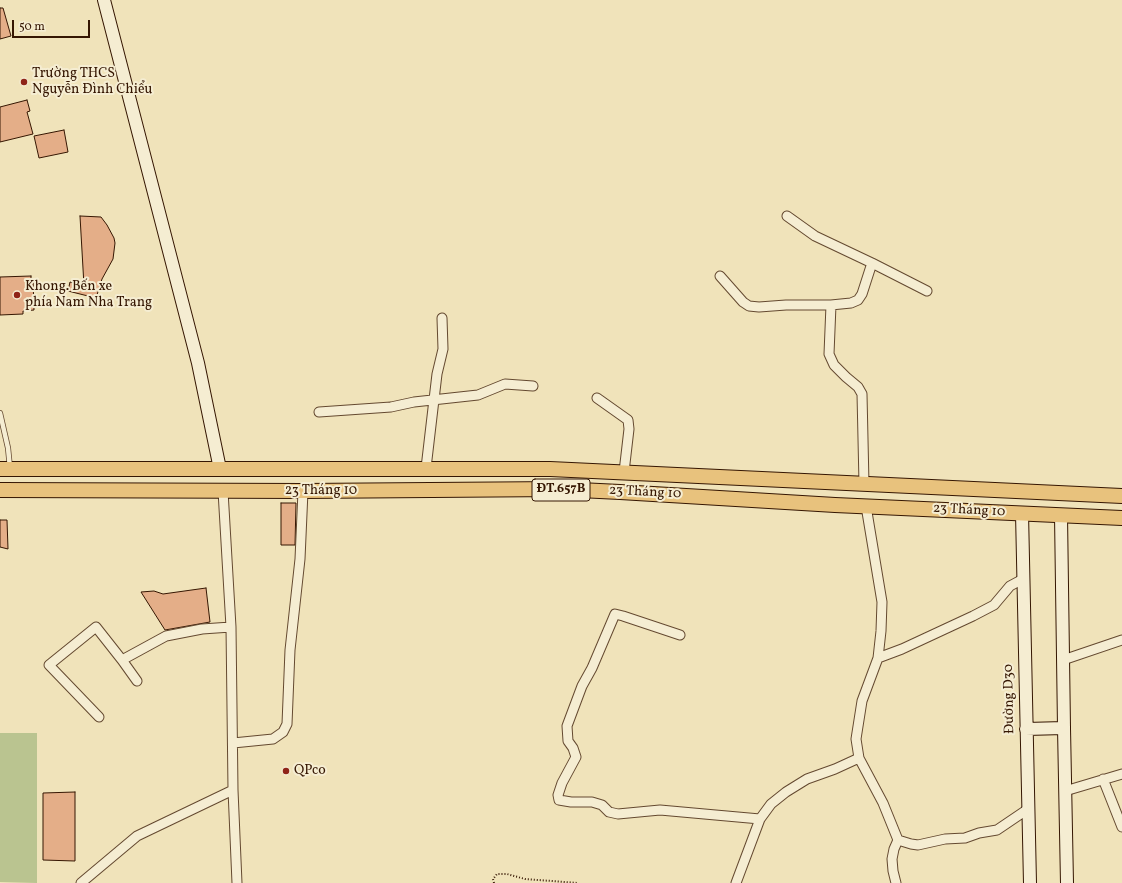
<!DOCTYPE html>
<meta charset="utf-8">
<style>
body{margin:0}
#map{position:relative;width:1122px;height:883px;overflow:hidden;background:#f0e3ba;font-family:Vollkorn,serif}
canvas{display:block}
.scale{position:absolute;left:12px;top:20px;width:78px;height:18px;box-sizing:border-box;border:2px solid #351602;border-top:0;padding-left:5px;font-size:12px;line-height:14px;white-space:nowrap;color:#351602;-webkit-text-stroke:3px #f5edd2;paint-order:stroke}
</style>
<div id="map">
<canvas width="1122" height="883"></canvas>
<div class="scale">50 m</div>
</div>
<script>
const context = document.querySelector('canvas').getContext('2d');
context.lineJoin = 'round';
function fill(path, color) { context.fillStyle = color; context.fill(path, 'evenodd'); }
const shape = rows => new Path2D(rows.map(r => 'M' + r).join(''));
function stroke(path, color, width, dash) { context.strokeStyle = color; context.lineWidth = width; context.lineCap = dash ? 'butt' : 'round'; context.setLineDash(dash || []); context.stroke(path); }
function drawText(font, color, halo, rows, align = 'center') {
  context.font = font + ' Vollkorn,serif'; context.lineWidth = 4; context.setLineDash([]); context.textBaseline = 'middle'; context.strokeStyle = halo; context.fillStyle = color; for (const [text, x, y, turn = 0] of rows) {
    context.save(); context.translate(x, y); context.rotate((+turn || 0) * Math.PI / 180); context.textAlign = isNaN(turn) ? turn : align; if (halo) context.strokeText(text, 0, 0); context.fillText(text, 0, 0); context.restore();
  }
}
fill(shape([
 [0,733,37,733,37,883,0,882]
]), '#bac490');
const building = shape([
 [0,8,3,8,11,36,0,39,0,8],
 [27,100,30,111,27,112,33,134,0,142,0,107,27,100],
 [64,130,68,152,39,158,34,136,64,130],
 [80,216,101,217,107,225,114,238,115,243,113,259,102,279,96,298,68,291,70,282,84,286,80,216],
 [31,276,31,279,33,279,34,310,23,311,23,314,0,315,0,277,31,276],
 [281,503,296,503,295,545,281,545,281,503],
 [0,520,7,520,8,549,0,547,0,520],
 [206,588,210,622,165,630,141,592,154,591,163,594,206,588],
 [75,792,75,861,43,860,43,793,75,792]
]);
fill(building, '#e4ae88');
stroke(building, '#351602', 1);
const lane = shape([
 [0,413,8,448,10,468]
]);
const street = shape([
 [787,216,815,236,872,263],
 [720,276,743,302,749,306,759,307,786,305,831,305,851,303,858,300,862,294,872,263,927,291],
 [831,305,829,354,834,365,846,377,858,387,862,394,864,484],
 [597,398,628,420,629,429,624,472],
 [319,412,391,407,414,402,478,395,505,384,533,386],
 [426,468,437,374,443,349,442,318],
 [223,491,231,627,233,790,237,883],
 [866,506,882,602,881,631,878,658,862,701,856,739,859,758,883,803,898,840,911,844,918,845,945,839,965,838,979,833,997,830,1028,809],
 [680,635,623,616,615,614,592,668,582,686,567,726,568,741,573,748,576,757,562,783,558,795,559,800,571,802,592,802,602,805,609,812,618,814,660,810,760,819],
 [878,658,902,649,973,616,994,605,1010,586,1023,579],
 [122,660,166,636,202,629,231,627],
 [1063,660,1122,640],
 [99,717,49,665,96,627,122,660,137,681],
 [233,743,273,739,283,732,287,724,290,650,300,559,303,491],
 [1103,779,1122,827],
 [1065,791,1122,774],
 [81,883,137,836,233,790],
 [736,883,760,819,771,804,786,792,807,779,835,769,859,758],
 [896,883,893,871,892,859,894,849,898,840]
]);
const secondary = shape([
 [104,0,198,363,220,469],
 [1022,513,1030,883],
 [1061,515,1064,728,1067,883],
 [1026,729,1064,728]
]);
const primary = shape([
 [0,469,550,469,1122,496],
 [0,490,303,491,559,489,620,492,835,505,1122,518]
]);
stroke(lane, '#644930', 6);
stroke(street, '#644930', 11);
stroke(secondary, '#351602', 14);
stroke(primary, '#351602', 16);
stroke(shape([
 [494,883,493,879,497,874,507,874,525,879,578,883]
]), '#351602', 2, [1, 2]);
stroke(lane, '#f5edd2', 4.5);
stroke(street, '#f5edd2', 9);
stroke(secondary, '#f5edd2', 12);
stroke(primary, '#e8c27d', 14);
for (const [x, y, r, color] of [
 [24,82,4,"#8f2418"],
 [17,295,4,"#8f2418"],
 [286,771,4,"#8f2418"]
]) { const dot = new Path2D(); dot.arc(x, y, r, 0, 2 * Math.PI); context.fillStyle = color; context.fill(dot); stroke(dot, '#f5edd2', 1.5); }
for (const [x, y, w] of [
 [561,490,58]
]) { const box = new Path2D(); box.roundRect(x - w / 2, y - 11, w, 22, 3); context.fillStyle = '#f5edd2'; context.fill(box); stroke(box, '#351602', 1); }
drawText('bold 13px', '#351602', null, [
 ["ĐT.657B",561,490]
]);
drawText('14px', '#351602', '#f5edd2', [
 ["Trường THCS",32,74],
 ["Nguyễn Đình Chiểu",32,90],
 ["Khong. Bến xe",25,287],
 ["phía Nam Nha Trang",25,303],
 ["QPco",294,771]
], 'left');
drawText('14px', '#351602', '#f5edd2', [
 ["23 Tháng 10",321,491],
 ["23 Tháng 10",645,493,3],
 ["23 Tháng 10",969,511,3],
 ["Đường D30",1010,699,-91]
]);
</script>
